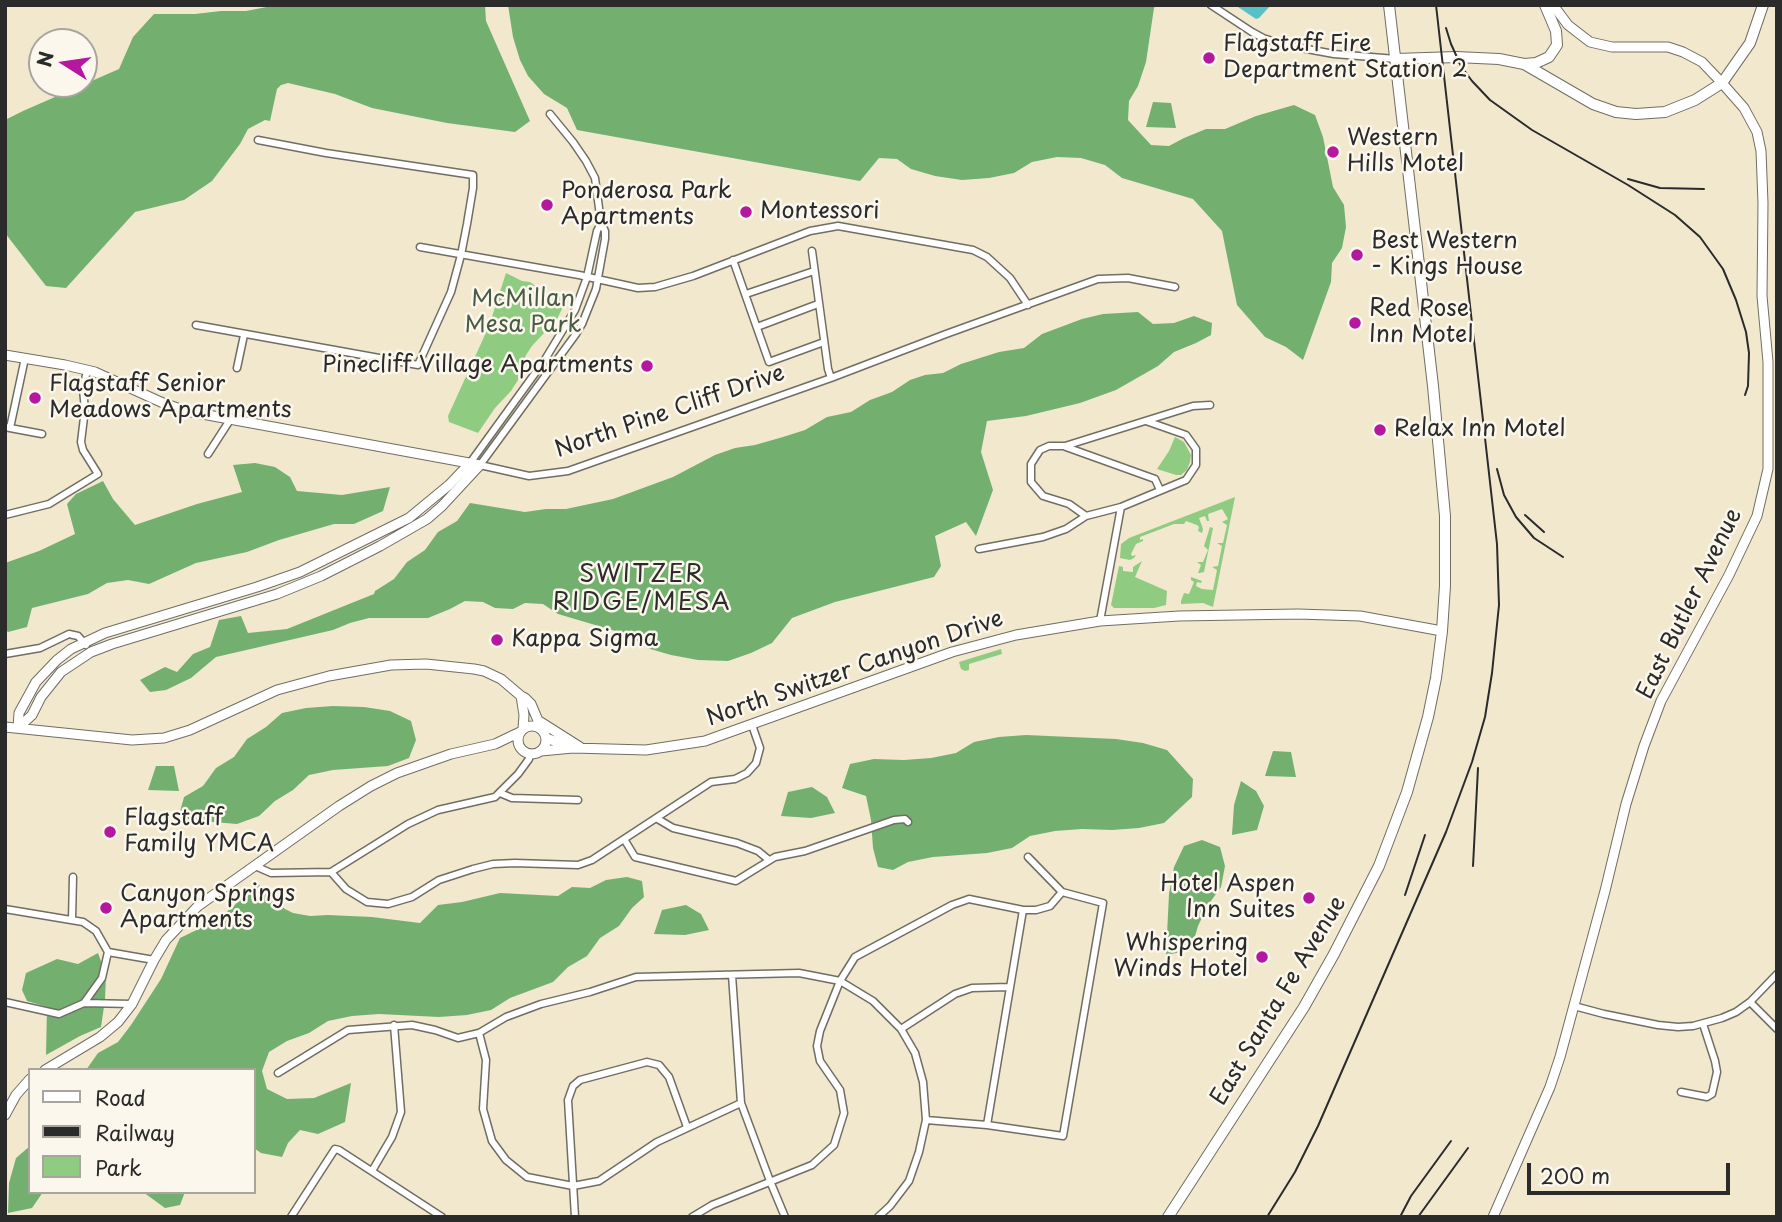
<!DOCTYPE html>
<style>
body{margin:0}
#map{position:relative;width:1782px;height:1222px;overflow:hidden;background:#f1e8ce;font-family:"Playpen Sans",sans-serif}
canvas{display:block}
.frame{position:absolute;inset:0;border:7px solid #2b2b2b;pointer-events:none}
.legend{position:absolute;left:28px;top:1068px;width:228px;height:126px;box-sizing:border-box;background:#fbf7ec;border:2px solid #a8a59f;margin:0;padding:9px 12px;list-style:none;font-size:21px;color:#2b2b2b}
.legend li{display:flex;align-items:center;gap:14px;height:35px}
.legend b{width:35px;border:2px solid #a8a59f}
.north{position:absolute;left:28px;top:28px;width:70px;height:70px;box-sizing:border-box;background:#fbf7ec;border:2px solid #a8a59f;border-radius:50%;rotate:282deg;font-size:19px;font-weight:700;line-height:28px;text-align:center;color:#2b2b2b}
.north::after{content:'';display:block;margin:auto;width:24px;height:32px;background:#b5179e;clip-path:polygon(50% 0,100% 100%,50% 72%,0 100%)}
.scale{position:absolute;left:1527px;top:1163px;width:203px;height:32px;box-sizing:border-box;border:4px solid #2b2b2b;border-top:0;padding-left:9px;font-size:21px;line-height:24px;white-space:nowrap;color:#2b2b2b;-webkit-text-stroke:5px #fbf7ec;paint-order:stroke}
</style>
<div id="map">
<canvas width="1782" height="1222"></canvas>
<div class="frame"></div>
<ul class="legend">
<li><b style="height:9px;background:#fff"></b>Road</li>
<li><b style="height:9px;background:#2b2b2b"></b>Railway</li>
<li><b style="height:19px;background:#8fcc82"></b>Park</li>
</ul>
<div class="north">N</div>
<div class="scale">200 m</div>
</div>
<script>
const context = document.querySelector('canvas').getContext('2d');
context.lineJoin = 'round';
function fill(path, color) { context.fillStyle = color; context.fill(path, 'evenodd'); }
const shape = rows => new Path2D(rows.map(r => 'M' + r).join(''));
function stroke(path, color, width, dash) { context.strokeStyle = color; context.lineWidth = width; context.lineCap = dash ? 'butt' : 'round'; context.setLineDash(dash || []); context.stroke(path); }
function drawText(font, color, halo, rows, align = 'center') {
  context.font = font + ' "Playpen Sans",sans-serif'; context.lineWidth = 5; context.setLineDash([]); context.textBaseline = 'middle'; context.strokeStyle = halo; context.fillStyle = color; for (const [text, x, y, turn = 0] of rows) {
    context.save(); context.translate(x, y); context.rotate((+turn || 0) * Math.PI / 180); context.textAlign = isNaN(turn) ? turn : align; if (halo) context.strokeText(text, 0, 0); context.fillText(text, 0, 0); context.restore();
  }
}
fill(shape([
 [506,273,522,281,530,282,547,294,559,293,564,301,564,305,557,319,532,346,526,355,518,380,511,391,495,408,478,433,449,422,448,416,489,326],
 [1175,437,1184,442,1191,455,1190,462,1187,470,1181,475,1176,475,1157,469,1169,451],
 [1235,497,1213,607,1203,603,1181,604,1181,601,1184,593,1189,594,1194,582,1191,580,1191,577,1202,581,1201,583,1197,582,1196,586,1202,589,1213,590,1217,570,1212,567,1218,566,1222,546,1217,543,1223,543,1227,525,1222,522,1228,519,1222,509,1208,514,1209,521,1207,521,1205,516,1199,518,1203,529,1202,533,1198,531,1199,527,1197,525,1186,521,1184,524,1174,524,1140,537,1140,540,1143,539,1143,541,1136,544,1131,554,1132,556,1136,555,1134,558,1130,560,1120,558,1121,544,1129,538],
 [1210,527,1213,528,1204,572,1200,573,1198,573,1201,565,1197,562,1203,562,1208,550,1204,546],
 [1142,561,1135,577,1167,591,1166,605,1154,608,1114,608,1111,605,1119,566,1123,567,1123,571,1133,572,1133,567],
 [1001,649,1002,654,969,664,969,670,965,671,961,669,959,662]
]), '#8fcc82');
fill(shape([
 [277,5,485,5,486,21,530,121,515,132,447,123,372,108,335,94,288,83,281,85,277,89,270,121,265,120,248,129,240,144,212,181,184,200,135,212,66,288,46,286,5,233,5,120,23,111,119,69,133,37,154,14,195,14,221,11,246,11],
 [508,5,1156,5,1154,8,1146,62,1138,86,1129,101,1128,120,1151,145,1169,146,1184,138,1206,129,1225,129,1256,116,1294,105,1315,115,1323,137,1333,187,1344,205,1346,227,1342,248,1332,263,1331,282,1303,360,1286,347,1265,337,1237,305,1222,231,1193,199,1122,178,1105,165,1081,158,1057,157,1032,162,1014,173,989,178,962,180,935,176,911,169,897,159,879,158,860,181,577,130,567,108,544,94,528,76,520,60,513,37],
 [1153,102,1171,103,1176,128,1146,127],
 [1138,312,1153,324,1174,323,1194,316,1212,323,1211,335,1196,343,1174,352,1158,366,1116,390,1080,403,1026,416,987,421,981,452,993,490,976,536,966,522,935,536,941,566,934,577,835,602,792,618,772,643,751,653,728,661,698,660,671,655,647,648,629,635,558,614,543,604,525,603,513,609,495,608,483,602,465,601,450,609,428,618,369,618,350,623,333,630,216,657,191,678,166,690,150,692,140,680,165,667,177,672,193,654,210,647,219,620,241,616,248,633,287,629,374,594,375,591,394,579,407,562,425,550,438,532,457,521,470,503,525,512,546,509,566,509,613,499,673,477,715,455,735,448,755,445,783,437,805,430,827,417,851,412,870,400,892,392,910,380,925,375,943,373,961,364,999,352,1024,348,1042,334,1082,319,1103,314],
 [255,463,275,467,290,477,297,491,342,495,390,487,383,511,354,524,334,524,279,540,247,552,196,563,149,584,128,580,107,583,88,594,32,608,27,627,8,632,5,629,5,563,39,551,75,534,67,504,76,494,103,481,113,499,135,525,197,504,242,492,233,465],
 [333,706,364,707,390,711,411,721,416,740,409,758,388,766,333,770,309,775,293,790,275,801,259,816,237,824,178,819,184,797,203,786,216,768,234,757,247,739,266,727,282,713,306,708],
 [1026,735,1116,739,1143,743,1167,750,1193,779,1192,797,1164,823,1139,828,1112,830,1082,829,1055,831,1030,836,1012,848,987,853,933,857,908,862,893,870,878,867,873,848,871,820,866,796,842,788,850,764,874,759,904,760,931,758,956,753,974,742,999,737],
 [1273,751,1291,752,1296,777,1265,776],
 [156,766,174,766,179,791,148,790],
 [1241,781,1256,791,1264,806,1257,830,1232,835,1234,805],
 [812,787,827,797,835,813,811,818,781,816,788,792],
 [1202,840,1220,847,1225,866,1221,887,1208,905,1198,926,1191,950,1166,955,1169,894,1174,867,1184,846],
 [627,877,642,881,644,897,632,908,619,926,600,938,587,956,568,967,553,982,510,998,491,1010,467,1015,439,1017,379,1014,352,1016,328,1021,309,1033,287,1041,269,1052,262,1071,267,1089,287,1099,314,1098,351,1083,345,1122,318,1134,300,1130,288,1143,282,1157,261,1153,254,1148,254,1070,86,1070,98,1053,118,1042,131,1025,161,979,180,938,211,923,233,907,256,882,285,909,293,913,310,916,328,915,372,917,420,923,438,905,462,902,500,893,558,896,572,887,590,888,606,880],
 [686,905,701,914,709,930,685,935,654,934,662,910],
 [98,953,106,975,105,1000,101,1027,80,1036,46,1055,47,1007,27,1001,22,990,26,973,57,959,78,964],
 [30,1146,30,1192,43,1192,32,1208,8,1213,9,1183,16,1158],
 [143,1192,185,1192,180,1205,165,1208]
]), '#73b070');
fill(shape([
 [1235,5,1271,5,1259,18,1256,19]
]), '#55c2ca');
const street = shape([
 [1211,5,1252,32,1263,38,1285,45,1334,54,1396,59],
 [550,114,573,142,586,161,595,178,601,223,605,231,605,239,596,289,582,324,576,334,480,465,529,476,568,471,831,378,946,334,1098,279,1128,278,1175,287],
 [420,247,579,275,638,288,655,287,693,276,810,231,838,226,973,250,987,257,1010,278,1028,305],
 [812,251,828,369,831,378],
 [733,260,769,362,824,342],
 [746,294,814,271],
 [196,325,418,365,451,292,461,255,467,224,473,188,473,175,326,153,258,140],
 [757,327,818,304],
 [237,368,244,335],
 [5,427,10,428,25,358],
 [10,428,42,434],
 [1066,447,1155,479,1160,490],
 [208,454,230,420],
 [470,463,544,361,575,310,587,277,597,231,601,223],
 [5,515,49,504,98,474,83,450,81,442,85,409,83,390,87,370],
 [1086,516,1069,504,1043,496,1031,482,1031,464,1040,450,1049,446,1065,446,1193,406,1210,405],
 [979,549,1043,537,1066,529,1086,516,1121,507,1186,480,1196,465,1196,449,1186,435,1146,421],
 [1100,621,1121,507],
 [5,654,40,648,69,634,78,636,86,645],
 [500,793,512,798,578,800],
 [656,818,673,828,737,843,758,851,769,860],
 [624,839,635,857,736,881,775,857,805,851,894,820,905,819,908,822],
 [255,866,271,873,331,872,408,824,438,810,495,797,518,774,529,759,530,753],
 [331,872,346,889,367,902,388,904,412,897,439,880,473,869,493,864,515,863,578,865,592,860,711,782,735,779,747,773,756,763,760,748,752,725],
 [5,909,83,922,96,931,108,952,154,960],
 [72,920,73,877],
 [732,975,741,1103,770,1181,785,1217],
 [5,1002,59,1014,84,1003,132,1004],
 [1750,1002,1777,1029],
 [84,1003,102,978,108,952],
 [1574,1006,1604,1014,1658,1025,1678,1027,1693,1026,1722,1018,1736,1012,1750,1002,1777,974],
 [901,1029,955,994,972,988,1009,987],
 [479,1033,486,1060,483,1109,492,1141,506,1160,527,1177,573,1186,599,1181,657,1142,741,1103],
 [278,1073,348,1030,412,1025,435,1030,458,1038,479,1033,506,1017,541,1004,590,992,636,977,799,973,840,981,873,1001,901,1029,915,1053,923,1082,926,1120,919,1152,909,1181,890,1206,878,1217],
 [1681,1092,1707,1097,1712,1094,1717,1072,1715,1061,1703,1024],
 [926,1120,987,1125,1063,1136,1103,903,1062,892,1028,857],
 [987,1125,1023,910],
 [372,1171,392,1137,401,1112,394,1025],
 [291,1217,335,1149,339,1150,442,1217],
 [575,1217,568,1100,573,1086,580,1080,647,1062,659,1065,669,1077,687,1127],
 [692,1217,712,1205,812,1165,834,1145,844,1113,840,1090,820,1061,817,1046,820,1031,840,981,855,957,952,905,969,899,1023,910,1036,910,1050,906,1062,892]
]);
const secondary = shape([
 [5,355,65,365,95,372,163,403,186,411,480,465,442,506,427,519,380,546,321,576,277,594,112,644,91,652,61,672,41,697,32,715,18,728],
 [521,696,524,715,523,729],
 [539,721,580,747],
 '518 740a14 14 0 1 1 28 0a14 14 0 1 1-28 0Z',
 [5,727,132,740,164,738,190,730,277,690,329,676,391,665,426,664,474,669,484,671,501,679,521,696,525,698,531,704,542,730],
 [18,728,19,713,36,682,57,660,71,649,105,633,257,587,300,572,409,518,449,485,470,463],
 [546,738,571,747],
 [541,751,573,748,646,750,705,741,952,652,1016,635,1100,621,1179,616,1298,614,1360,616,1442,631],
 [45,1070,100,1037,118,1022,132,1004,154,960,166,940,198,906,339,806,371,786,397,773,451,754,495,744,520,732],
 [5,1115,16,1095,30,1079],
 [1493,1217,1550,1087,1560,1057,1605,891,1626,804,1644,746,1661,701,1729,575,1757,516,1768,469,1768,362,1762,296,1763,203,1761,151,1757,132,1744,108,1722,83,1702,62,1683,52,1668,47,1612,47,1590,42,1568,25,1553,5]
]);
const primary = shape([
 [1396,59,1456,57,1499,59,1524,64,1593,104,1616,112,1636,114,1665,112,1695,100,1722,83,1750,43,1763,5],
 [1524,64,1536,63,1549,57,1557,45,1556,31,1545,5],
 [1168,1217,1304,1007,1334,954,1379,866,1407,792,1428,717,1436,678,1442,631,1445,586,1445,516,1433,386,1389,5]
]);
stroke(street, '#706d64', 9);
stroke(secondary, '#706d64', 11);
stroke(primary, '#706d64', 12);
stroke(street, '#fff', 6);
stroke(secondary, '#fff', 9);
stroke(primary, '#fff', 10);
stroke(shape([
 [1446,28,1451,44,1461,66,1472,81,1490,100,1532,130,1628,185,1675,215,1700,237,1723,269,1736,300,1746,332,1749,353,1748,386,1745,395],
 [1628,179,1660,188,1704,189],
 [1497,469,1504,495,1516,517,1534,538,1563,557],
 [1525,515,1544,532],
 [1473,866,1478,768],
 [1405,895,1425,835],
 [1267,1217,1295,1172,1318,1126,1446,832,1472,762,1485,717,1492,673,1499,605,1497,544,1436,5],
 [1400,1217,1411,1196,1451,1141],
 [1418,1217,1468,1148]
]), '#2b2b2b', 2);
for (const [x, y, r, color] of [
 [1209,58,7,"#b5179e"],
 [1333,152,7,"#b5179e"],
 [547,205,7,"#b5179e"],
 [746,212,7,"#b5179e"],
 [1357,255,7,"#b5179e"],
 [1355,323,7,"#b5179e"],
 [647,366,7,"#b5179e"],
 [35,398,7,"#b5179e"],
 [1380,430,7,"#b5179e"],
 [497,640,7,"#b5179e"],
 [110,832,7,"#b5179e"],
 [1309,898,7,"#b5179e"],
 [106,908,7,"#b5179e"],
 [1262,957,7,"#b5179e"]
]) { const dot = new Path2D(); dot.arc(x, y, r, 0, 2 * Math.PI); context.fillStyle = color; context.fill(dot); stroke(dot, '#fbf7ec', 2.5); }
drawText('23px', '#2b2b2b', '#fbf7ec', [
 ["Flagstaff Fire",1223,45],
 ["Department Station 2",1223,71],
 ["Western",1347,139],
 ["Hills Motel",1347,165],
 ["Ponderosa Park",561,192],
 ["Apartments",561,218],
 ["Montessori",760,212],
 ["Best Western",1371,242],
 ["- Kings House",1371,268],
 ["Red Rose",1369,310],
 ["Inn Motel",1369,336],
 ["Pinecliff Village Apartments",633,366,"right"],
 ["Flagstaff Senior",49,385],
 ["Meadows Apartments",49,411],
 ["Relax Inn Motel",1394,430],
 ["Kappa Sigma",511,640],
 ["Flagstaff",124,819],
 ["Family YMCA",124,845],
 ["Hotel Aspen",1295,885,"right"],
 ["Inn Suites",1295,911,"right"],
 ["Canyon Springs",120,895],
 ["Apartments",120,921],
 ["Whispering",1248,944,"right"],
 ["Winds Hotel",1248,970,"right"]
], 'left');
drawText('23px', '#495b45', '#fbf7ec', [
 ["McMillan",523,300],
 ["Mesa Park",523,326]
]);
drawText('23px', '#2b2b2b', '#fbf7ec', [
 ["North Pine Cliff Drive",670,412,-19],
 ["East Butler Avenue",1690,604,-64],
 ["North Switzer Canyon Drive",855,669,-19],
 ["East Santa Fe Avenue",1279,1001,-59]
]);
context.letterSpacing = '2px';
drawText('24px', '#2b2b2b', '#fbf7ec', [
 ["SWITZER",642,575],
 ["RIDGE/MESA",642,603]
]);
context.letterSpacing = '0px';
</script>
